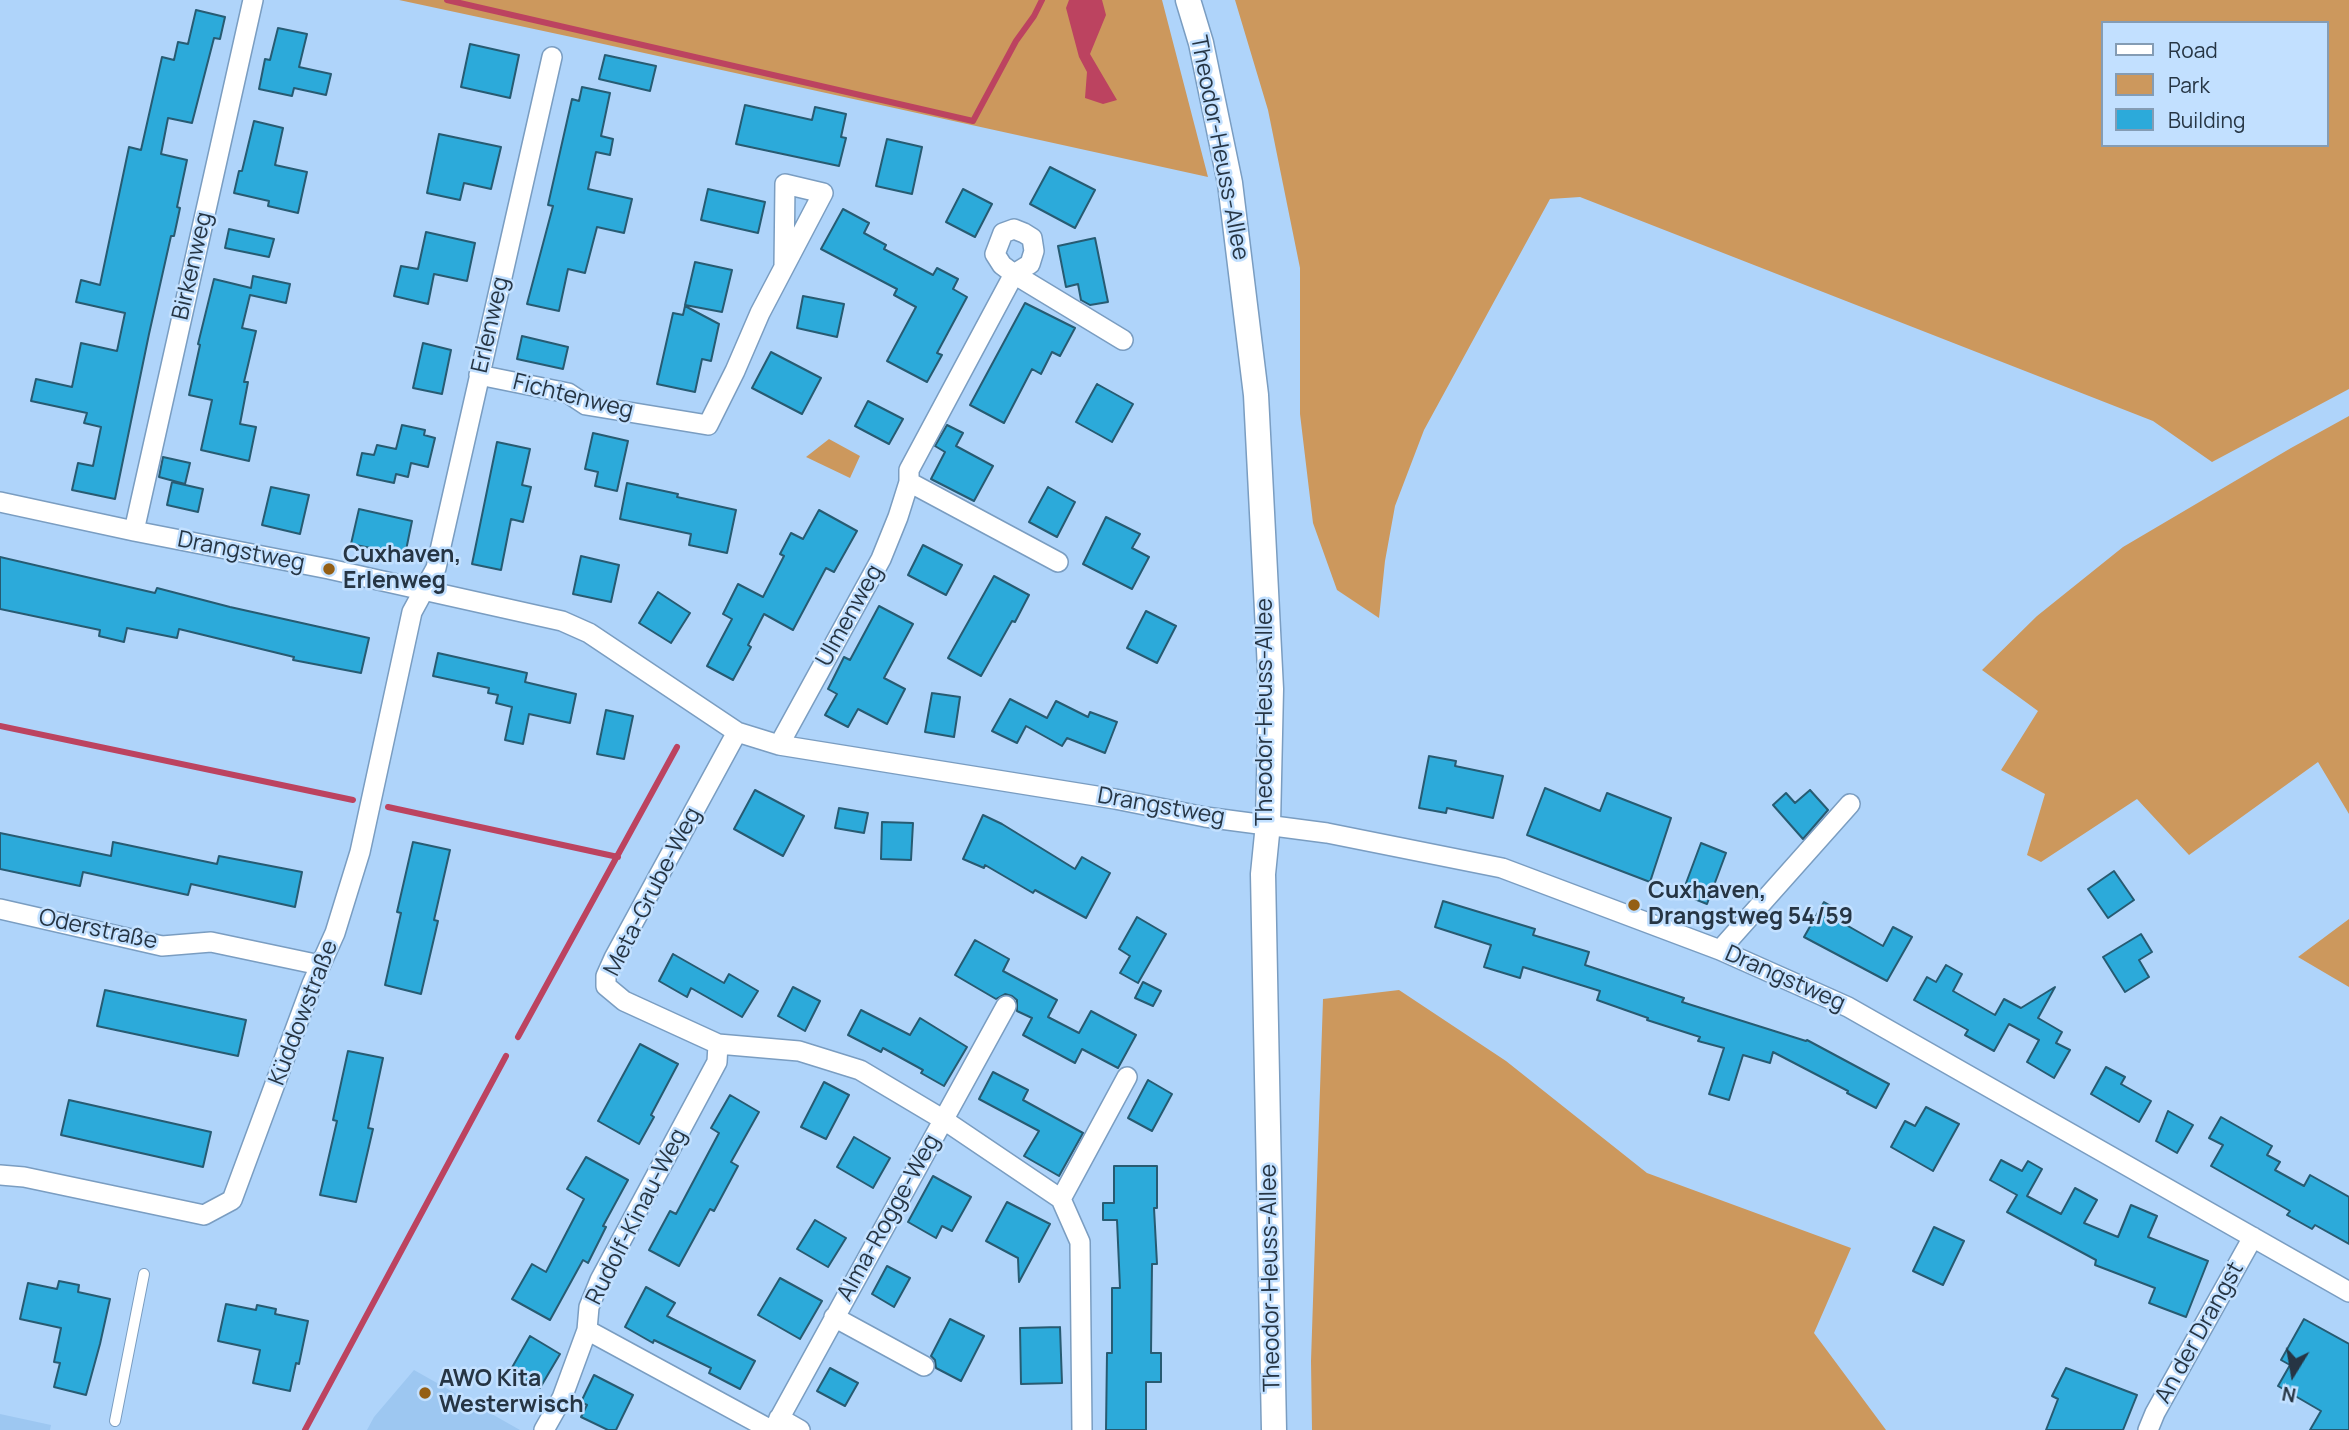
<!DOCTYPE html>
<meta charset="utf-8">
<style>
body{margin:0}
#map{position:relative;width:2349px;height:1430px;overflow:hidden;background:#afd4fa;font-family:Manrope,sans-serif}
canvas{display:block}
.legend{position:absolute;left:2101px;top:21px;width:228px;height:126px;box-sizing:border-box;background:#c2e0ff;border:2px solid #849cb4;margin:0;padding:9px 12px;list-style:none;font-size:21px;color:#263544}
.legend li{display:flex;align-items:center;gap:14px;height:35px}
.legend b{width:35px;border:2px solid #849cb4}
.north{position:absolute;left:2258px;top:1339px;width:70px;height:70px;-webkit-text-stroke:5px #c2e0ff;paint-order:stroke;rotate:191deg;font-size:19px;font-weight:700;line-height:28px;text-align:center;color:#263544}
.north::after{content:'';display:block;margin:auto;width:24px;height:32px;background:#263544;clip-path:polygon(50% 0,100% 100%,50% 72%,0 100%)}
</style>
<div id="map">
<canvas width="2349" height="1430"></canvas>
<ul class="legend">
<li><b style="height:9px;background:#fff"></b>Road</li>
<li><b style="height:19px;background:#cc985d"></b>Park</li>
<li><b style="height:19px;background:#2caada"></b>Building</li>
</ul>
<div class="north">N</div>
</div>
<script>
const context = document.querySelector('canvas').getContext('2d');
context.lineJoin = 'round';
function fill(path, color) { context.fillStyle = color; context.fill(path, 'evenodd'); }
const shape = rows => new Path2D(rows.map(r => 'M' + r).join(''));
function stroke(path, color, width, dash) { context.strokeStyle = color; context.lineWidth = width; context.lineCap = dash ? 'butt' : 'round'; context.setLineDash(dash || []); context.stroke(path); }
function drawText(font, color, halo, rows, align = 'center') {
  context.font = font + ' Manrope,sans-serif'; context.lineWidth = 5; context.setLineDash([]); context.textBaseline = 'middle'; context.strokeStyle = halo; context.fillStyle = color; for (const [text, x, y, turn = 0] of rows) {
    context.save(); context.translate(x, y); context.rotate((+turn || 0) * Math.PI / 180); context.textAlign = isNaN(turn) ? turn : align; if (halo) context.strokeText(text, 0, 0); context.fillText(text, 0, 0); context.restore();
  }
}
fill(shape([
 [414,1370,520,1430,367,1430,374,1417],
 [0,1414,51,1425,50,1430,0,1430]
]), '#9dc7f1');
fill(shape([
 [399,0,1162,0,1208,177,576,38],
 [1235,0,2349,0,2349,389,2212,462,2153,421,1580,197,1550,199,1424,430,1395,506,1385,561,1379,618,1337,590,1313,523,1300,414,1300,268,1268,110],
 [2102,23,2326,23,2326,145,2102,145],
 [2349,416,2349,814,2318,762,2189,855,2137,799,2041,862,2027,855,2045,794,2001,770,2038,711,1982,670,2037,616,2123,547,2291,448],
 [829,439,860,456,850,478,806,457],
 [2349,919,2349,987,2298,957],
 [1399,990,1506,1061,1647,1173,1851,1248,1814,1333,1886,1430,1312,1430,1311,1361,1323,999]
]), '#cc985d');
fill(shape([
 [1069,0,1102,0,1106,15,1090,54,1117,100,1103,104,1085,98,1087,72,1079,57,1066,8]
]), '#bc4360');
stroke(shape([
 [447,0,973,121,1016,41,1034,16,1042,0],
 [0,726,353,800],
 [388,807,618,857],
 [518,1037,677,747],
 [305,1430,506,1056]
]), '#bc4360', 6);
const building = shape([
 [196,10,225,17,220,39,214,38,192,123,168,118,161,154,187,160,177,207,180,208,174,236,171,236,149,334,115,499,72,490,78,463,93,466,101,427,84,423,87,413,31,401,36,379,72,387,81,343,117,351,125,313,76,302,81,280,100,285,129,147,141,150,162,57,174,60,178,42,188,44,196,10],
 [278,28,307,34,299,67,331,74,326,95,294,88,292,96,259,89,265,59,270,60,278,28],
 [470,44,519,55,510,98,461,87,470,44],
 [605,55,656,66,650,91,599,79,605,55],
 [582,87,610,93,601,136,613,139,610,155,596,152,588,189,632,199,624,233,597,227,585,273,568,269,559,311,527,304,553,206,548,205,572,99,579,101,582,87],
 [745,105,812,120,815,107,846,114,841,137,846,138,839,166,736,144,745,105],
 [254,121,283,128,275,165,307,172,298,213,268,206,269,201,234,193,239,171,242,171,254,121],
 [439,134,501,147,491,189,464,183,460,200,427,193,439,134],
 [887,139,922,147,912,194,876,186,887,139],
 [1050,167,1095,190,1075,228,1030,204,1050,167],
 [708,189,765,202,758,233,701,220,708,189],
 [963,189,992,204,975,237,946,222,963,189],
 [843,209,869,223,864,233,886,245,884,249,933,275,937,268,958,279,953,289,967,297,937,353,942,355,927,382,887,361,916,307,894,295,897,289,821,249,843,209],
 [229,229,274,239,269,257,225,248,229,229],
 [426,232,475,243,467,281,434,274,428,304,394,296,401,266,418,269,426,232],
 [1095,238,1108,302,1090,305,1081,300,1078,284,1066,287,1058,246,1095,238],
 [695,262,732,270,722,312,685,305,695,262],
 [253,276,290,284,286,303,250,295,242,328,256,331,244,382,248,382,240,424,256,427,249,461,201,450,212,400,189,395,200,345,198,344,214,279,251,288,253,276],
 [803,296,844,304,837,337,797,328,803,296],
 [1025,303,1075,328,1060,356,1052,352,1041,374,1032,369,1004,423,970,405,1025,303],
 [685,306,719,324,711,361,702,359,695,392,657,384,673,313,683,315,685,306],
 [522,336,568,347,563,369,517,359,522,336],
 [423,343,451,350,442,394,413,388,423,343],
 [771,352,821,378,802,414,752,388,771,352],
 [1097,384,1133,404,1112,442,1076,422,1097,384],
 [868,401,903,419,889,444,855,426,868,401],
 [402,425,425,430,424,435,435,438,428,467,411,463,408,477,396,474,394,483,357,475,362,453,374,455,377,445,396,449,402,425],
 [947,425,963,433,956,446,993,466,974,501,931,479,945,452,935,446,947,425],
 [593,433,628,441,617,491,595,486,598,472,585,469,593,433],
 [497,442,530,449,522,485,531,487,523,522,511,519,501,570,472,564,497,442],
 [163,457,190,463,185,484,159,477,163,457],
 [172,482,203,489,198,512,167,505,172,482],
 [627,483,678,494,677,497,736,510,727,553,689,545,691,534,620,519,627,483],
 [271,487,309,495,300,534,262,525,271,487],
 [1048,487,1075,502,1057,537,1029,522,1048,487],
 [359,509,412,521,405,555,351,544,359,509],
 [819,510,857,531,834,572,826,568,793,630,764,614,748,645,751,647,733,680,707,666,732,619,723,614,738,584,763,597,784,556,780,554,791,533,803,539,819,510],
 [1106,517,1140,534,1132,548,1149,557,1132,589,1083,564,1106,517],
 [923,545,962,565,946,595,908,575,923,545],
 [581,556,619,565,611,602,573,594,581,556],
 [0,557,155,593,157,588,230,607,369,638,361,673,293,660,294,657,179,629,177,638,127,628,124,642,99,636,100,630,0,609,0,557],
 [994,576,1029,595,1015,622,1012,621,981,676,948,658,994,576],
 [658,592,690,613,671,643,639,623,658,592],
 [879,606,913,624,884,678,905,689,887,724,858,709,848,727,825,715,837,694,828,689,844,657,850,660,879,606],
 [1146,611,1176,626,1157,663,1127,648,1146,611],
 [438,653,527,673,525,682,576,694,570,723,529,714,523,744,505,740,512,707,496,703,498,695,488,693,489,688,433,676,438,653],
 [932,693,960,697,954,737,925,732,932,693],
 [1010,699,1047,718,1056,701,1088,717,1090,712,1117,722,1105,753,1067,738,1062,746,1026,726,1017,743,992,731,1010,699],
 [606,710,633,716,624,759,597,754,606,710],
 [1429,756,1456,761,1455,766,1503,776,1493,818,1447,808,1446,813,1419,808,1429,756],
 [1545,788,1600,811,1607,793,1671,818,1650,882,1527,835,1545,788],
 [755,790,804,816,783,856,734,829,755,790],
 [1810,790,1828,810,1803,839,1773,805,1786,793,1795,803,1810,790],
 [839,808,868,813,864,833,835,828,839,808],
 [983,815,1002,824,1075,869,1082,857,1110,873,1086,918,1035,890,1033,893,985,865,984,868,963,859,983,815],
 [882,822,913,823,911,860,881,859,882,822],
 [0,833,111,856,113,842,217,864,219,856,302,872,295,907,191,884,188,895,83,872,80,886,0,869,0,833],
 [413,842,450,850,434,920,438,921,421,994,385,985,401,913,397,912,413,842],
 [1701,843,1726,853,1707,904,1682,894,1701,843],
 [2114,871,2134,900,2108,918,2088,889,2114,871],
 [1443,901,1535,929,1533,935,1589,952,1585,965,1684,998,1682,1002,1806,1041,1807,1040,1889,1084,1876,1108,1847,1093,1848,1091,1773,1052,1770,1063,1743,1055,1729,1100,1709,1094,1724,1048,1698,1041,1700,1037,1647,1020,1648,1018,1597,1000,1600,991,1523,967,1520,978,1484,967,1491,945,1435,927,1443,901],
 [1824,902,1852,918,1848,926,1883,946,1893,927,1912,937,1887,981,1804,937,1824,902],
 [1137,917,1166,934,1138,983,1120,973,1130,956,1119,949,1137,917],
 [2141,934,2152,952,2139,960,2149,977,2125,992,2103,957,2141,934],
 [975,940,1009,959,1003,971,1057,1000,1048,1017,1079,1033,1091,1011,1136,1035,1118,1068,1082,1049,1075,1063,1023,1035,1032,1018,1017,1011,1017,1000,1012,996,1005,994,996,999,955,975,975,940],
 [673,954,724,983,729,974,758,991,742,1017,691,988,687,997,659,981,673,954],
 [1946,965,1962,974,1953,991,1995,1015,2004,999,2021,1008,2055,987,2038,1018,2062,1032,2056,1043,2070,1050,2054,1078,2027,1062,2039,1040,2009,1024,1994,1051,1965,1035,1968,1030,1914,1000,1927,977,1936,982,1946,965],
 [1143,982,1161,991,1153,1006,1135,998,1143,982],
 [793,987,820,1001,805,1031,778,1016,793,987],
 [105,990,246,1020,238,1056,97,1026,105,990],
 [861,1010,910,1035,920,1018,967,1047,944,1086,921,1073,923,1070,883,1048,881,1052,848,1035,861,1010],
 [640,1044,678,1064,651,1115,654,1117,639,1144,598,1121,640,1044],
 [348,1051,383,1058,368,1128,373,1129,356,1202,320,1195,337,1121,333,1120,348,1051],
 [2106,1067,2125,1077,2121,1084,2151,1101,2139,1122,2091,1094,2106,1067],
 [993,1072,1028,1090,1023,1100,1083,1133,1059,1176,1024,1156,1039,1131,979,1099,993,1072],
 [1148,1080,1172,1094,1152,1131,1128,1118,1148,1080],
 [824,1082,849,1095,826,1139,801,1127,824,1082],
 [730,1095,759,1112,731,1162,738,1166,714,1211,710,1209,679,1266,649,1250,670,1211,676,1214,719,1133,711,1128,730,1095],
 [69,1100,211,1132,203,1167,61,1135,69,1100],
 [1926,1107,1959,1124,1933,1171,1891,1147,1905,1121,1915,1126,1926,1107],
 [2168,1111,2193,1125,2177,1153,2156,1141,2168,1111],
 [2221,1117,2272,1146,2267,1155,2280,1162,2275,1170,2304,1186,2310,1175,2349,1197,2349,1244,2315,1225,2312,1229,2287,1215,2290,1211,2211,1166,2223,1145,2209,1138,2221,1117],
 [854,1137,890,1158,873,1188,837,1167,854,1137],
 [586,1157,628,1180,603,1226,606,1227,588,1263,583,1260,550,1320,512,1299,532,1264,546,1272,584,1199,567,1189,586,1157],
 [2001,1160,2022,1171,2028,1161,2042,1169,2027,1196,2061,1214,2075,1188,2097,1200,2084,1223,2118,1237,2131,1205,2157,1216,2148,1237,2208,1261,2186,1317,2149,1303,2155,1288,2095,1265,2096,1260,2007,1212,2017,1195,1990,1180,2001,1160],
 [1114,1166,1157,1166,1157,1208,1154,1208,1157,1264,1152,1264,1151,1353,1161,1353,1161,1382,1146,1382,1146,1430,1106,1430,1107,1353,1112,1353,1112,1288,1120,1288,1117,1220,1103,1220,1103,1203,1114,1203,1114,1166],
 [933,1176,971,1197,952,1231,942,1226,936,1238,908,1222,933,1176],
 [1007,1202,1050,1224,1019,1282,1018,1258,986,1241,1007,1202],
 [815,1220,846,1238,828,1267,797,1249,815,1220],
 [1934,1227,1964,1241,1943,1285,1913,1271,1934,1227],
 [887,1266,910,1278,894,1307,872,1294,887,1266],
 [780,1278,822,1301,800,1339,758,1315,780,1278],
 [59,1281,79,1285,78,1292,110,1299,100,1344,86,1395,54,1387,60,1363,54,1362,61,1328,20,1319,28,1283,57,1289,59,1281],
 [646,1287,675,1303,667,1316,755,1361,740,1389,709,1373,711,1368,654,1340,653,1343,625,1327,646,1287],
 [226,1304,256,1310,257,1305,276,1309,275,1314,308,1321,299,1364,296,1363,290,1391,253,1383,260,1350,218,1341,226,1304],
 [950,1319,984,1336,961,1381,936,1368,935,1360,931,1356,950,1319],
 [2304,1319,2349,1344,2349,1430,2310,1430,2321,1411,2278,1386,2290,1365,2281,1360,2304,1319],
 [1060,1327,1062,1383,1021,1384,1020,1328,1060,1327],
 [530,1336,560,1354,540,1388,510,1371,530,1336],
 [830,1368,858,1383,845,1406,817,1391,830,1368],
 [2066,1368,2137,1395,2123,1430,2046,1430,2058,1399,2052,1396,2066,1368],
 [594,1375,633,1395,616,1430,608,1430,581,1417,587,1405,581,1402,594,1375]
]);
fill(building, '#2caada');
stroke(building, '#275b72', 2);
const service = shape([
 [115,1421,144,1274]
]);
const minor = shape([
 [479,375,568,393,586,405,708,425,735,371,760,313,823,193,785,184,784,267],
 [909,482,1058,562],
 [0,502,134,531,329,569,562,621,589,633,737,732,779,745,1115,799,1205,817,1327,833,1502,868,1720,950,1848,1007,2349,1292],
 [134,531,253,0],
 [737,732,614,958,606,976,606,986,624,1001,718,1044,799,1051,860,1070,944,1120,1061,1199,1080,1242,1082,1430],
 [779,745,881,559,898,517,909,482,909,470,1014,274,1030,264,1034,251,1032,238,1024,233,1014,229,1003,233,995,254,1002,265,1014,274,1123,340],
 [0,909,162,946,211,942,320,965],
 [1720,950,1850,804],
 [0,1175,24,1177,204,1215,232,1200,312,984,335,933,360,852,412,612,436,568,552,57],
 [1061,1199,1127,1077],
 [834,1317,924,1366],
 [587,1330,771,1430],
 [779,1418,800,1430],
 [544,1430,562,1398,587,1330,589,1307,600,1280,717,1062,718,1044],
 [773,1430,1006,1006],
 [2148,1430,2155,1413,2253,1237]
]);
const tertiary = shape([
 [1188,0,1201,43,1230,183,1256,395,1271,689,1268,824,1263,874,1274,1430]
]);
stroke(service, '#7a9dc1', 12);
stroke(minor, '#7a9dc1', 22);
stroke(tertiary, '#7a9dc1', 27);
stroke(service, '#fff', 10);
stroke(minor, '#fff', 19);
stroke(tertiary, '#fff', 24);
for (const [x, y, r, color] of [
 [329,569,7,"#945f15"],
 [1634,905,7,"#945f15"],
 [425,1393,7,"#945f15"]
]) { const dot = new Path2D(); dot.arc(x, y, r, 0, 2 * Math.PI); context.fillStyle = color; context.fill(dot); stroke(dot, '#c2e0ff', 2.5); }
drawText('23px', '#263544', '#c2e0ff', [
 ["Theodor-Heuss-Allee",1219,148,79],
 ["Birkenweg",193,266,-77],
 ["Erlenweg",491,325,-77],
 ["Fichtenweg",573,397,14],
 ["Drangstweg",241,552,11],
 ["Ulmenweg",850,616,-61],
 ["Theodor-Heuss-Allee",1266,712,-90],
 ["Drangstweg",1161,807,10],
 ["Meta-Grube-Weg",653,892,-63],
 ["Oderstraße",98,930,12],
 ["Drangstweg",1785,979,24],
 ["Küddowstraße",304,1013,-69],
 ["Rudolf-Kinau-Weg",637,1217,-63],
 ["Alma-Rogge-Weg",889,1218,-61],
 ["Theodor-Heuss-Allee",1271,1278,-91],
 ["An der Drangst",2200,1333,-61]
]);
drawText('bold 23px', '#263544', '#c2e0ff', [
 ["Cuxhaven,",343,556],
 ["Erlenweg",343,582],
 ["Cuxhaven,",1648,892],
 ["Drangstweg 54/59",1648,918],
 ["AWO Kita",439,1380],
 ["Westerwisch",439,1406]
], 'left');
</script>
